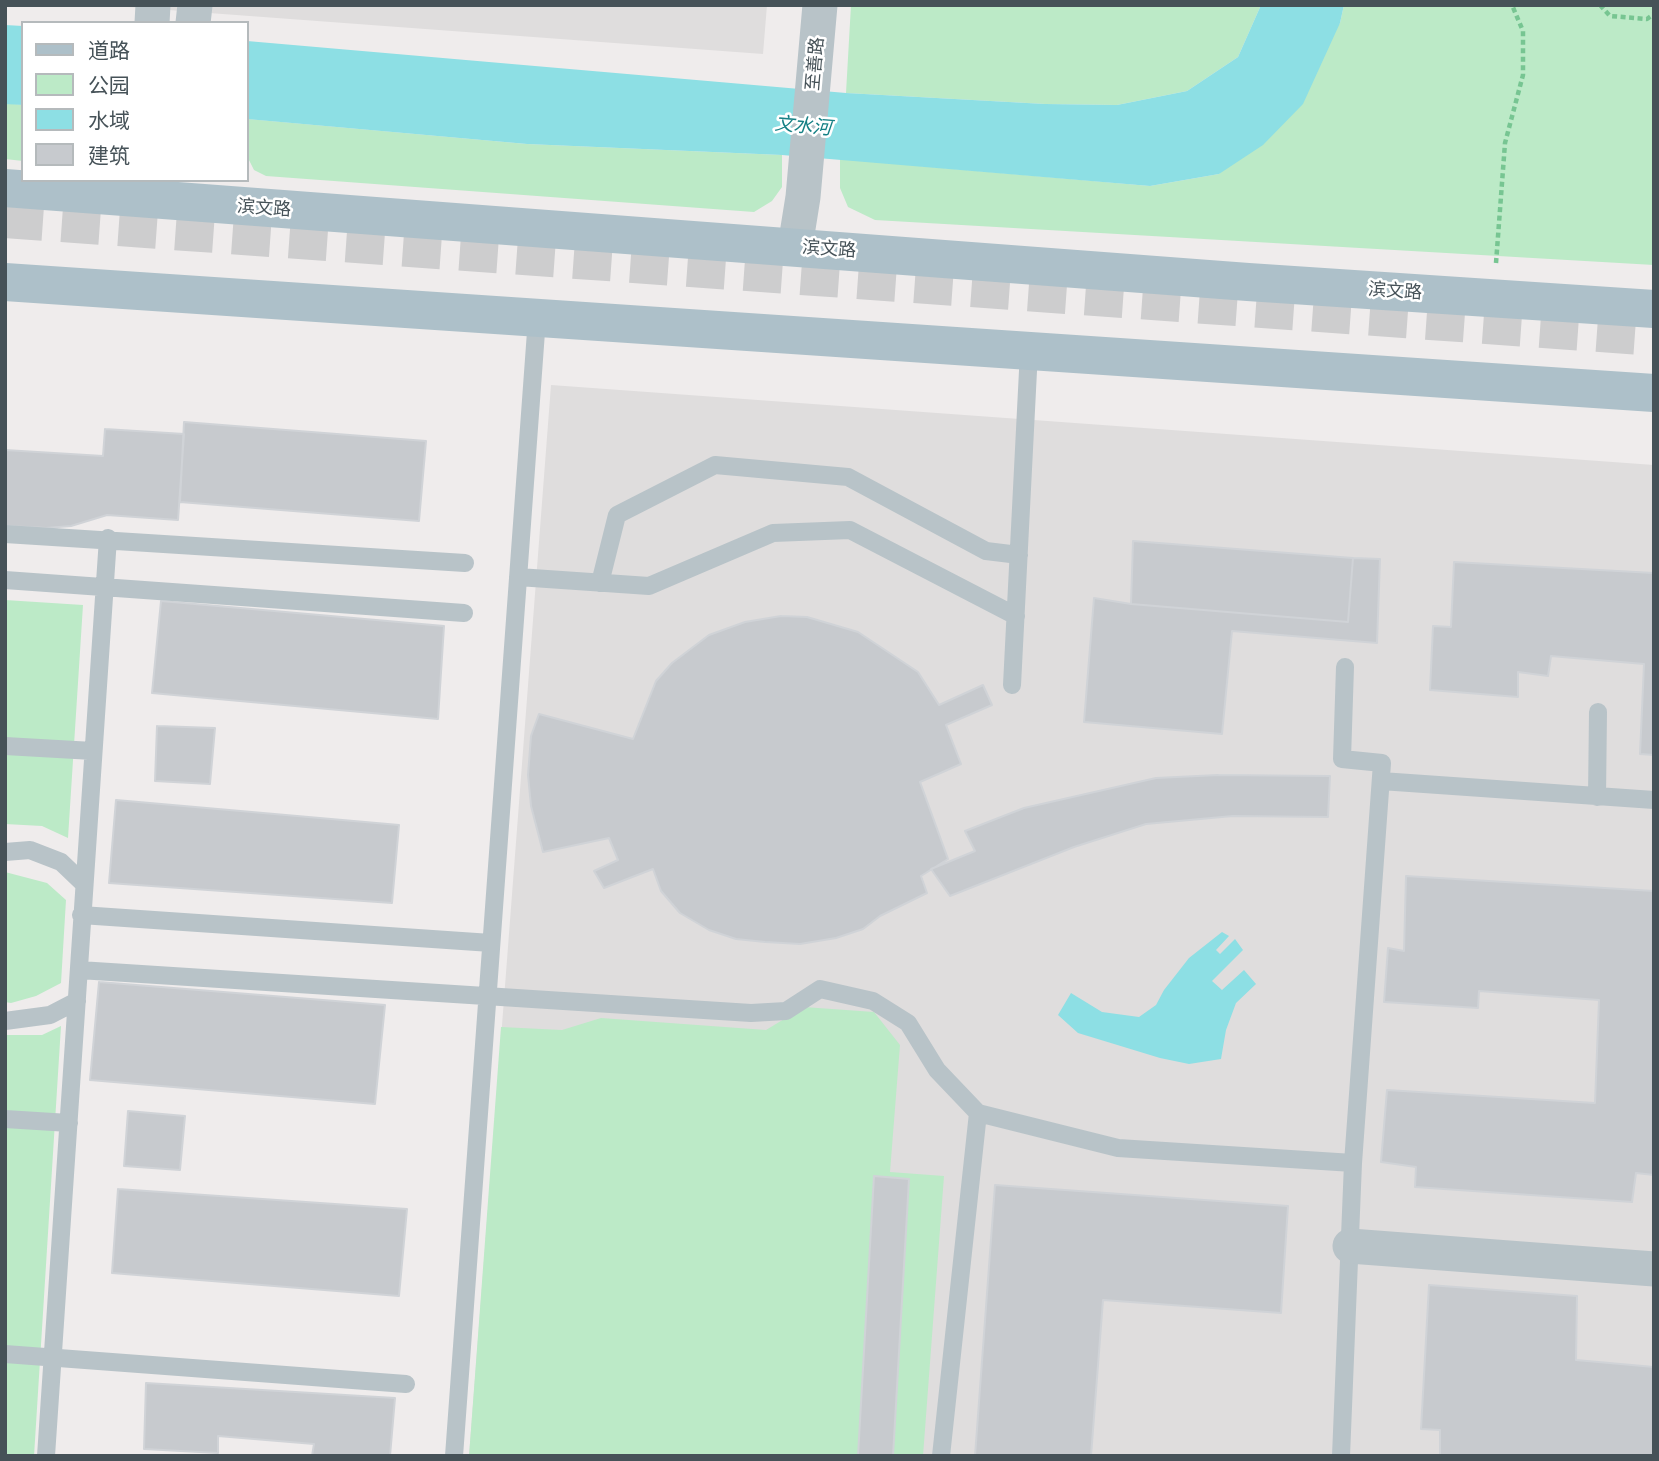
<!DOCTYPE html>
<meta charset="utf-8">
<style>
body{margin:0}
#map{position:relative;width:1659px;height:1461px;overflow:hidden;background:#efecec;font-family:"DM Sans","Noto Sans SC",sans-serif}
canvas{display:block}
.frame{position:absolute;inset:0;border:7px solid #465258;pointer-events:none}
.legend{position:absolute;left:21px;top:21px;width:228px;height:161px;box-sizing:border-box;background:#fff;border:2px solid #b5babc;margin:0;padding:9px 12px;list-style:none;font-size:21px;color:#465258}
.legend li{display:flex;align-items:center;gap:14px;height:35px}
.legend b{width:35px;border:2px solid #b5babc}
</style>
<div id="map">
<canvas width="1659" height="1461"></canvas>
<div class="frame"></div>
<ul class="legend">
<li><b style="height:9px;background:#adc0c9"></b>道路</li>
<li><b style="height:19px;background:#bceac7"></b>公园</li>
<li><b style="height:19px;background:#8ddfe4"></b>水域</li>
<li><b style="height:19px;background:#c7cace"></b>建筑</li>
</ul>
</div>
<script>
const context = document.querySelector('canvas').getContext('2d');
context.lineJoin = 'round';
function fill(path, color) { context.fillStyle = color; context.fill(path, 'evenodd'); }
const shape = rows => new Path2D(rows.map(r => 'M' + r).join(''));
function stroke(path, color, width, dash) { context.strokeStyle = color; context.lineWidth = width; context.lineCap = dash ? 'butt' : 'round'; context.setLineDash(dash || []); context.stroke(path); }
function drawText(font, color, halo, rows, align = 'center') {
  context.font = font + ' "DM Sans","Noto Sans SC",sans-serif'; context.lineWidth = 5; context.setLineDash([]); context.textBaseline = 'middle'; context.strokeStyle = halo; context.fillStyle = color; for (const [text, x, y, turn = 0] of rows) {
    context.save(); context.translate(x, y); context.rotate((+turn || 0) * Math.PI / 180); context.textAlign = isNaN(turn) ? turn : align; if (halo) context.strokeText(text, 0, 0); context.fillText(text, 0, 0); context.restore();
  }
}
fill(shape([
 [101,5,767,5,763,54],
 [551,385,1654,465,1654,1456,469,1456]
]), '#dfdddd');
fill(shape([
 [851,5,1261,5,1238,57,1187,91,1117,105,1045,104,846,93],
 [1344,5,1654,5,1654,265,875,220,848,207,840,188,840,159,1150,186,1219,174,1340,23],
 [5,103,23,105,23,161,5,159],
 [248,119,527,144,782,155,782,187,772,201,754,212,266,176,254,170,247,156],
 [5,600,83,605,68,838,42,826,5,824],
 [5,872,47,883,66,900,61,983,36,996,11,1003,5,1002],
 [804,1007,874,1012,900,1045,890,1172,944,1176,923,1456,469,1456,501,1027,562,1030,601,1018,766,1030],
 [61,1026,34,1456,5,1456,5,1035,42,1035]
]), '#bceac7');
fill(shape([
 [1261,5,1344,5,1340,23,1303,104,1263,145,1219,174,1150,186,782,155,527,144,247,119,247,41,846,93,1045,104,1117,105,1187,91,1238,57],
 [5,25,23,26,23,105,5,104],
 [1222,932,1229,936,1216,950,1220,954,1235,939,1243,950,1212,981,1222,990,1244,970,1256,984,1236,1003,1226,1030,1221,1059,1189,1064,1160,1058,1078,1033,1058,1015,1071,993,1102,1012,1139,1017,1156,1005,1164,990,1189,958]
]), '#8ddfe4');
const building = shape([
 [184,422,426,441,419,521,180,502,184,422],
 [105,429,184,434,178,520,107,515,71,526,46,528,5,526,5,450,103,456,105,429],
 [1133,541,1353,558,1348,622,1131,604,1133,541],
 [1353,558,1380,559,1377,643,1232,631,1222,734,1084,722,1094,598,1131,604,1348,622,1353,558],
 [1454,562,1654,573,1654,755,1640,754,1644,664,1551,656,1548,676,1518,672,1518,697,1430,690,1433,626,1451,627,1454,562],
 [161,601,444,626,438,719,152,693,161,601],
 [781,616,807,617,858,632,918,672,939,705,983,685,992,705,946,725,961,764,920,782,948,859,921,876,927,893,880,916,863,929,836,938,800,944,765,942,736,939,709,930,680,913,661,891,653,869,604,888,594,871,618,860,609,838,543,852,531,806,528,775,531,736,539,714,633,739,656,681,672,663,709,635,745,622,781,616],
 [157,726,215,728,210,784,155,781,157,726],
 [1218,775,1330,776,1328,817,1233,816,1146,824,1074,847,950,896,931,869,975,851,965,831,1024,808,1156,778,1218,775],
 [116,800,399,825,392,903,109,883,116,800],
 [1406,876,1654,891,1654,1175,1636,1173,1632,1202,1415,1187,1416,1167,1381,1162,1387,1090,1595,1103,1599,1000,1479,991,1478,1008,1384,1002,1388,948,1404,951,1406,876],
 [99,982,385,1005,375,1104,90,1080,99,982],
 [128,1111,185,1116,180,1170,124,1166,128,1111],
 [874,1176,909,1179,893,1456,858,1456,874,1176],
 [995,1185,1288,1206,1281,1313,1103,1300,1091,1456,975,1456,995,1185],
 [118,1189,407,1209,399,1296,112,1273,118,1189],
 [1429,1285,1577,1296,1576,1360,1654,1367,1654,1456,1440,1456,1440,1430,1421,1429,1429,1285],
 [146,1383,395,1398,390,1456,312,1456,314,1444,218,1436,218,1453,144,1449,146,1383]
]);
fill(building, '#c7cace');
stroke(building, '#d0d3d7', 2);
stroke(shape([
 [5,219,1654,337]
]), '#cdcdce', 38, [38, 19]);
stroke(shape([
 [1600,5,1610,16,1647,19,1654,14],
 [1496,263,1505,143,1523,75,1523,31,1512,5]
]), '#77c592', 4.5, [5, 3.5]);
stroke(shape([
 [5,534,465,563],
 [518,577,649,586,773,533,850,530,1016,616],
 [5,580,464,613],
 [600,583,617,515,715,465,848,477,986,551,1019,555],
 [1012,685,1029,351],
 [5,746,93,751],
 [1381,781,1654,800],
 [1597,797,1598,712],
 [5,852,30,850,61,862,84,884],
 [81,915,491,943],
 [79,970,751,1013,786,1011,820,989,873,1001,908,1023,937,1070,978,1113,1118,1148,1353,1163],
 [5,1021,50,1015,77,1001],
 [5,1119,69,1123],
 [5,1354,406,1384],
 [46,1456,108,538],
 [454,1456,537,318],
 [941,1456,978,1113],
 [1341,1456,1353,1163,1382,763,1342,759,1345,667]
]), '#b8c3c8', 18);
stroke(shape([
 [152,23,153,5],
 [193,23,195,5],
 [795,247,803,197,820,5],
 [1350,1246,1654,1269]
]), '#b8c3c8', 35);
stroke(shape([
 [5,188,1248,282,1654,309],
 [5,282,1654,393]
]), '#adc0c9', 38);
drawText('18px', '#465258', '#fff', [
 ["至善路",816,64,-85],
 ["滨文路",264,209,4],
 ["滨文路",829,250,4],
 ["滨文路",1395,292,4]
]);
drawText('italic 19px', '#168085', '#fff', [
 ["文水河",803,127,5]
]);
</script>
